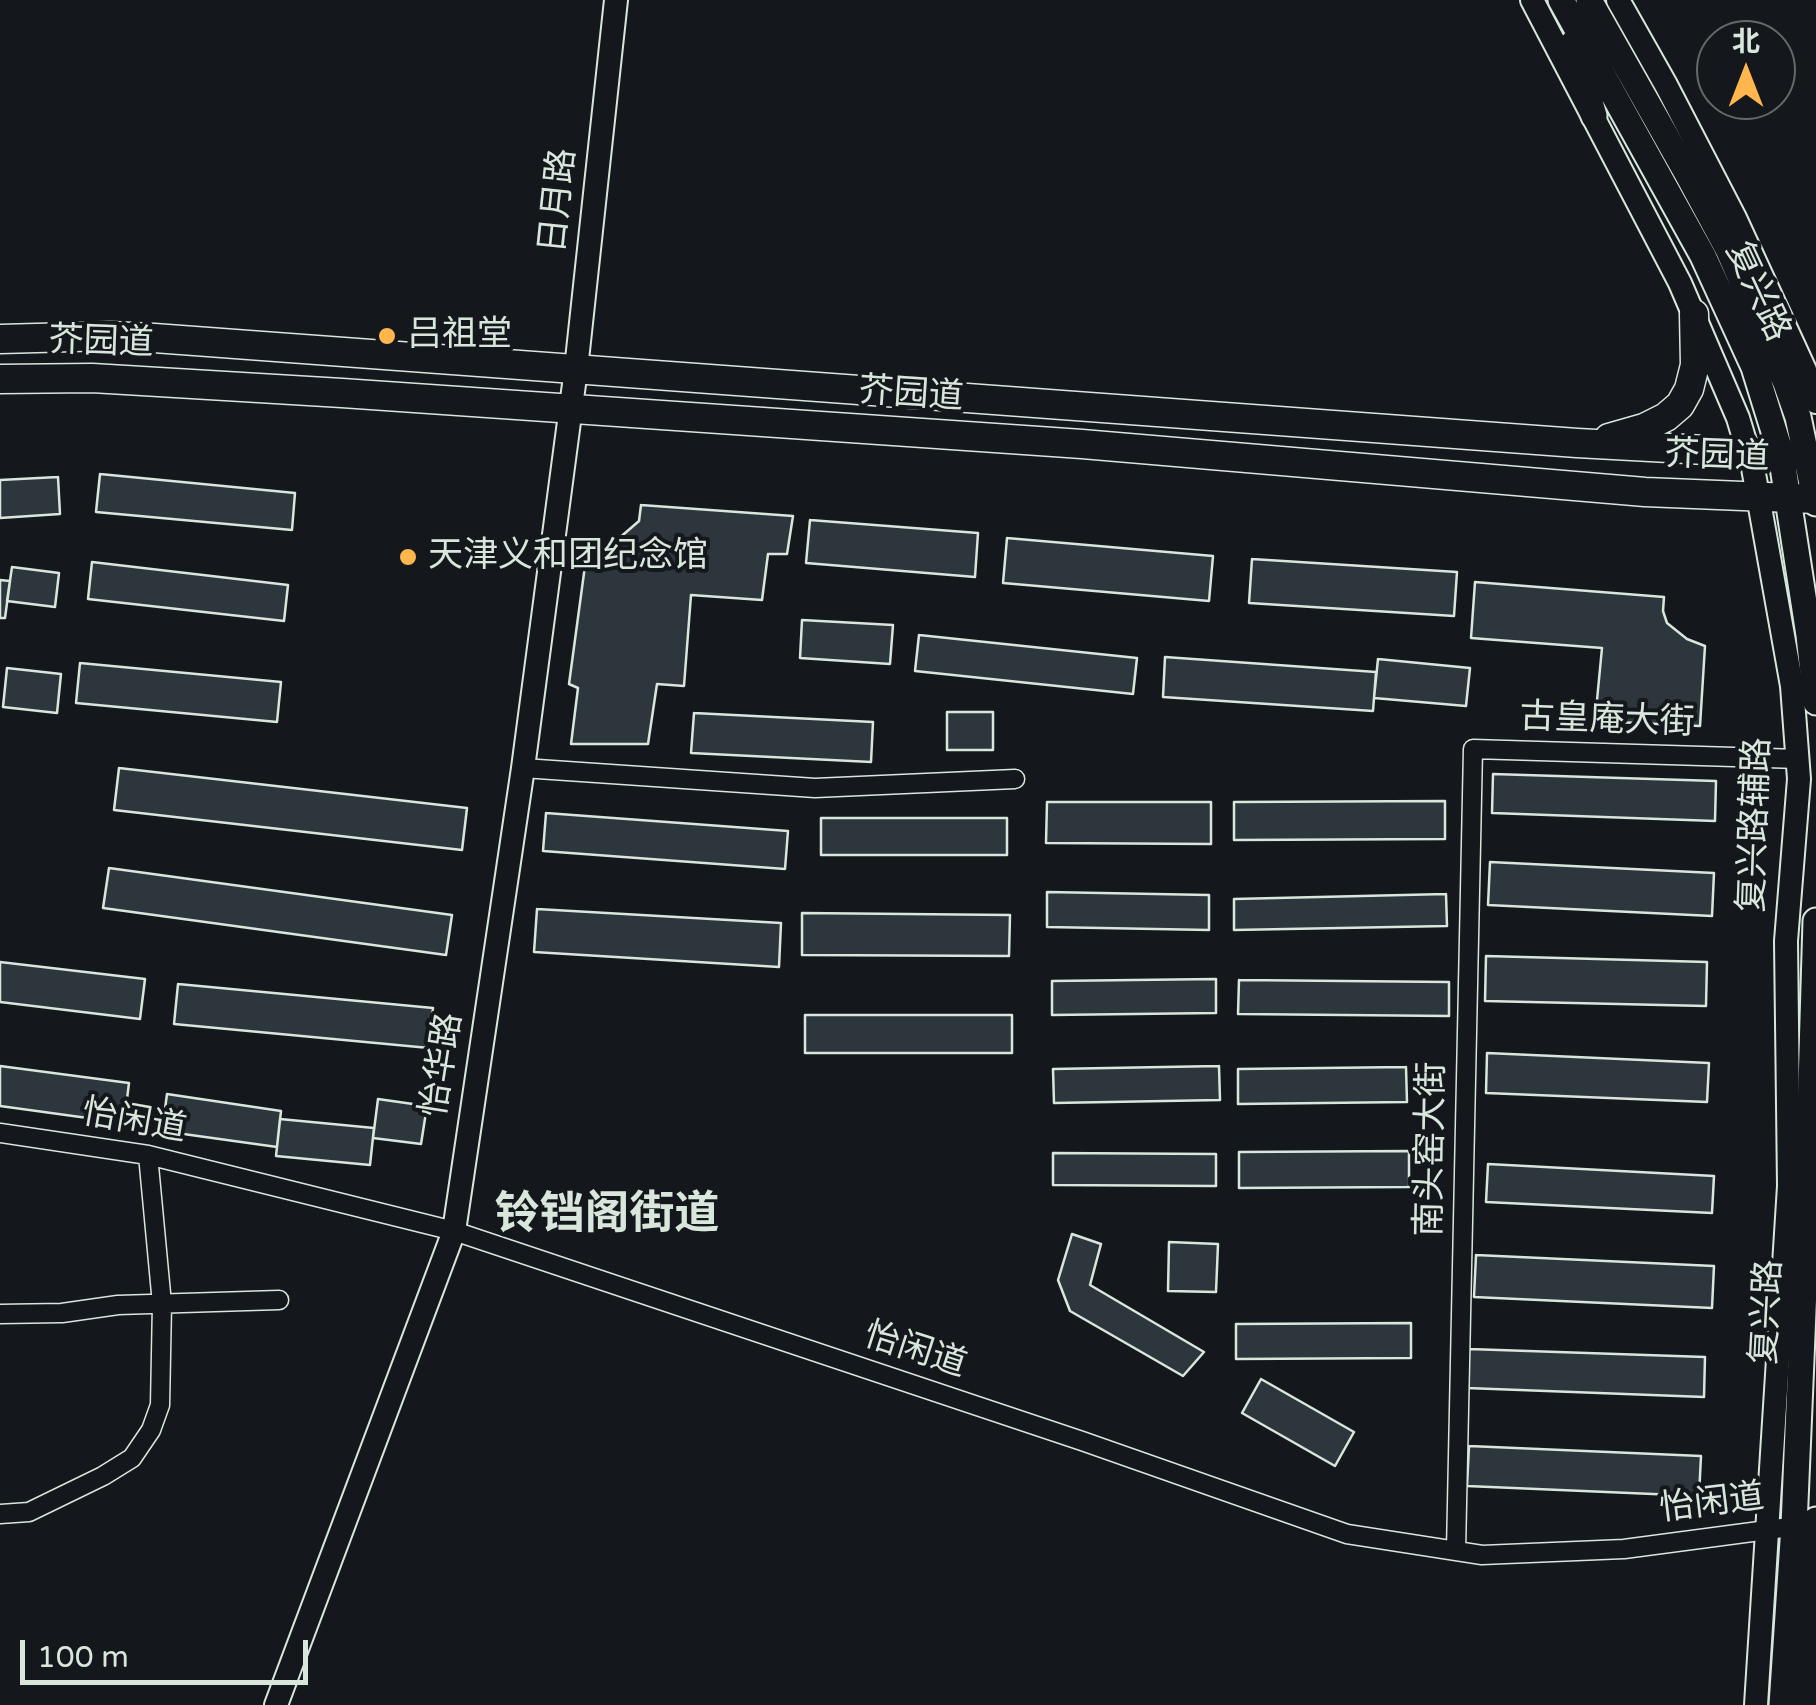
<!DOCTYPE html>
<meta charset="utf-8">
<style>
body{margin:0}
#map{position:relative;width:1816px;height:1705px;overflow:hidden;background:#14181c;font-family:"Varela Round","Noto Sans SC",sans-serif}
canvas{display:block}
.north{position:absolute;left:1696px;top:20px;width:100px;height:100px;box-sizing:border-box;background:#14181c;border:2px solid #626a69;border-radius:50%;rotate:0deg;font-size:28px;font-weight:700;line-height:40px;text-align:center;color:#d8e6dc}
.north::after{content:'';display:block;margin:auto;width:35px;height:45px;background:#ffb74d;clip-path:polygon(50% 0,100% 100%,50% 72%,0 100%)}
.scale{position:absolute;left:20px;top:1640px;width:288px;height:45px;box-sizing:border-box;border:5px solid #d8e6dc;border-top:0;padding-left:12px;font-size:30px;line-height:35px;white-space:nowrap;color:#d8e6dc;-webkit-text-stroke:8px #14181c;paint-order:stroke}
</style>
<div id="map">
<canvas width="1816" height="1705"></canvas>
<div class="north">北</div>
<div class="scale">100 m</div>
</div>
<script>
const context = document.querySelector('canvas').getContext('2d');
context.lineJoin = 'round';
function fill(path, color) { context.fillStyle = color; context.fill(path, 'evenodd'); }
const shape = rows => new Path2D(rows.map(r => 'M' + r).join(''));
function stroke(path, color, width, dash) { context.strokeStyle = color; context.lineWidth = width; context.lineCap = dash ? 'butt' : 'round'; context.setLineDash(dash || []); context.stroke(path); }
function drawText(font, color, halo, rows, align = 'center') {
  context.font = font + ' "Varela Round","Noto Sans SC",sans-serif'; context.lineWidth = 8; context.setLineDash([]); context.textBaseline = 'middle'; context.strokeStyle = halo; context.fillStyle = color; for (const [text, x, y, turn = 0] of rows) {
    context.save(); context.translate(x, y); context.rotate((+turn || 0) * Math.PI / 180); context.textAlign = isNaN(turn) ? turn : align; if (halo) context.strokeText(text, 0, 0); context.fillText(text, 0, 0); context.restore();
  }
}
const building = shape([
 [100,474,295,493,292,530,96,512,100,474],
 [58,477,60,514,0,518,0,480,58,477],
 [641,505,793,516,787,554,768,554,762,600,691,595,684,686,657,684,648,744,571,744,578,688,569,684,587,551,602,553,639,521,641,505],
 [810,520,978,533,975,577,806,563,810,520],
 [1007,538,1213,556,1209,601,1003,583,1007,538],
 [1252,559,1457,572,1454,616,1249,603,1252,559],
 [92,562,288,585,284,621,88,599,92,562],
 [12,567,59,573,55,607,7,601,12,567],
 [0,580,10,581,5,618,0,618,0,580],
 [1475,582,1664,597,1663,611,1667,623,1687,639,1705,646,1700,726,1595,721,1602,648,1471,638,1475,582],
 [802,620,893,625,890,664,800,658,802,620],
 [919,635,1137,658,1133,694,915,671,919,635],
 [1165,657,1376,672,1373,711,1163,697,1165,657],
 [1378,659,1470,668,1466,706,1374,698,1378,659],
 [80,663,281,682,277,722,76,703,80,663],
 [7,668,61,674,57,713,3,707,7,668],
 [947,712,993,712,993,750,947,750,947,712],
 [694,713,873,722,871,762,691,753,694,713],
 [119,768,467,808,462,850,114,810,119,768],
 [1493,774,1716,781,1715,821,1492,813,1493,774],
 [1445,801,1445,839,1234,840,1234,802,1445,801],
 [1047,802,1211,802,1211,844,1046,843,1047,802],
 [546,813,788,831,785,869,543,851,546,813],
 [821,818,1007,818,1007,855,821,855,821,818],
 [1490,862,1714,873,1712,916,1488,905,1490,862],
 [109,868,452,915,446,955,103,908,109,868],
 [1047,892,1209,895,1209,930,1047,927,1047,892],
 [1446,894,1447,926,1234,930,1234,899,1446,894],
 [537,909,781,923,779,967,534,952,537,909],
 [802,913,1010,915,1009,956,802,955,802,913],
 [1486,956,1707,962,1706,1006,1485,1001,1486,956],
 [0,962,145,979,140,1019,0,1002,0,962],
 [1216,979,1216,1013,1052,1015,1052,981,1216,979],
 [1239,980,1449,982,1449,1016,1238,1014,1239,980],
 [178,984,433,1008,429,1048,174,1024,178,984],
 [805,1015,1012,1015,1012,1053,805,1053,805,1015],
 [1487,1053,1709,1063,1707,1102,1486,1093,1487,1053],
 [0,1066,129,1083,124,1123,0,1106,0,1066],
 [1219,1066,1220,1100,1054,1103,1053,1069,1219,1066],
 [1406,1067,1407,1102,1238,1104,1238,1069,1406,1067],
 [167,1094,281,1111,277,1147,162,1131,167,1094],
 [378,1099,427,1106,421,1144,373,1138,378,1099],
 [280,1119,374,1128,370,1165,276,1156,280,1119],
 [1409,1151,1409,1187,1239,1188,1239,1152,1409,1151],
 [1053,1153,1216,1154,1216,1186,1053,1185,1053,1153],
 [1488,1164,1714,1176,1712,1213,1486,1202,1488,1164],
 [1072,1234,1101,1244,1090,1285,1204,1352,1183,1376,1070,1311,1058,1280,1072,1234],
 [1169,1242,1218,1244,1216,1292,1168,1291,1169,1242],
 [1476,1255,1714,1266,1712,1308,1474,1297,1476,1255],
 [1411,1323,1411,1358,1236,1359,1236,1324,1411,1323],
 [1469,1349,1705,1357,1704,1397,1467,1388,1469,1349],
 [1261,1379,1354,1432,1335,1466,1242,1413,1261,1379],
 [1469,1446,1701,1456,1699,1496,1467,1486,1469,1446]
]);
fill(building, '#2c363c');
stroke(building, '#d8e6dc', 2.5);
const minor = shape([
 [523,768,815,788,1015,779],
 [0,1133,148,1155,454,1231,1082,1441,1347,1534,1482,1555,1624,1549,1805,1525],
 [0,1314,62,1313,118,1305,279,1300],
 [0,1514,29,1512,103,1476,132,1458,151,1430,160,1405,162,1304,148,1155],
 [1456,1551,1473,749,1799,759]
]);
const tertiary = shape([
 [1532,0,1680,283,1738,418,1753,468,1792,686,1799,779,1786,941,1789,1186,1756,1705],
 [1618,0,1666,85,1735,218,1805,370,1816,402],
 [276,1705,454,1231,523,768,576,369,616,0]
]);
const secondary = shape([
 [1561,0,1703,256,1754,367,1781,454,1809,635,1816,702],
 [1589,0,1688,175,1728,249,1756,313,1786,383,1798,417,1816,503],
 [1573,43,1594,116],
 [1782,1705,1794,1526,1807,1216,1816,921],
 [1804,1705,1816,1520]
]);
const primary = shape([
 [0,339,109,336,154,338,1577,443,1816,456],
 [0,379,92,378,342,393,1082,444,1645,492,1816,499],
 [1609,438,1644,428,1666,417,1680,405,1689,389,1695,365,1694,314]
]);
stroke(minor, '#d8e6dc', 21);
stroke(tertiary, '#d8e6dc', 26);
stroke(secondary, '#d8e6dc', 29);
stroke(primary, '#d8e6dc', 31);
stroke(minor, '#14181c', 18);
stroke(tertiary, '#14181c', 22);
stroke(secondary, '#14181c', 25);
stroke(primary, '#14181c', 28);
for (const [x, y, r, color] of [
 [387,336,10,"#ffb74d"],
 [408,557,10,"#ffb74d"]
]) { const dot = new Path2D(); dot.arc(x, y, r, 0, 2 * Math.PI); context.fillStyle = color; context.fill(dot); stroke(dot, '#14181c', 4); }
drawText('35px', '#d8e6dc', '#14181c', [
 ["日月路",559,201,-84],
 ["复兴路",1757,292,65],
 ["芥园道",101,343,2],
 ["芥园道",911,395,4],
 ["芥园道",1717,457,2],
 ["古皇庵大街",1607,721,2],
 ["复兴路辅路",1756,825,-88],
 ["怡华路",443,1065,-81],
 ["怡闲道",134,1122,10],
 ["南头窑大街",1432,1149,-89],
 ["复兴路",1768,1312,-87],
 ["怡闲道",915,1351,18],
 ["怡闲道",1712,1504,-7]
]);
drawText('35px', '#d8e6dc', '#14181c', [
 ["吕祖堂",407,336],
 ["天津义和团纪念馆",428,557]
], 'left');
drawText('bold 45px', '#d8e6dc', '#14181c', [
 ["铃铛阁街道",607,1216]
]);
</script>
